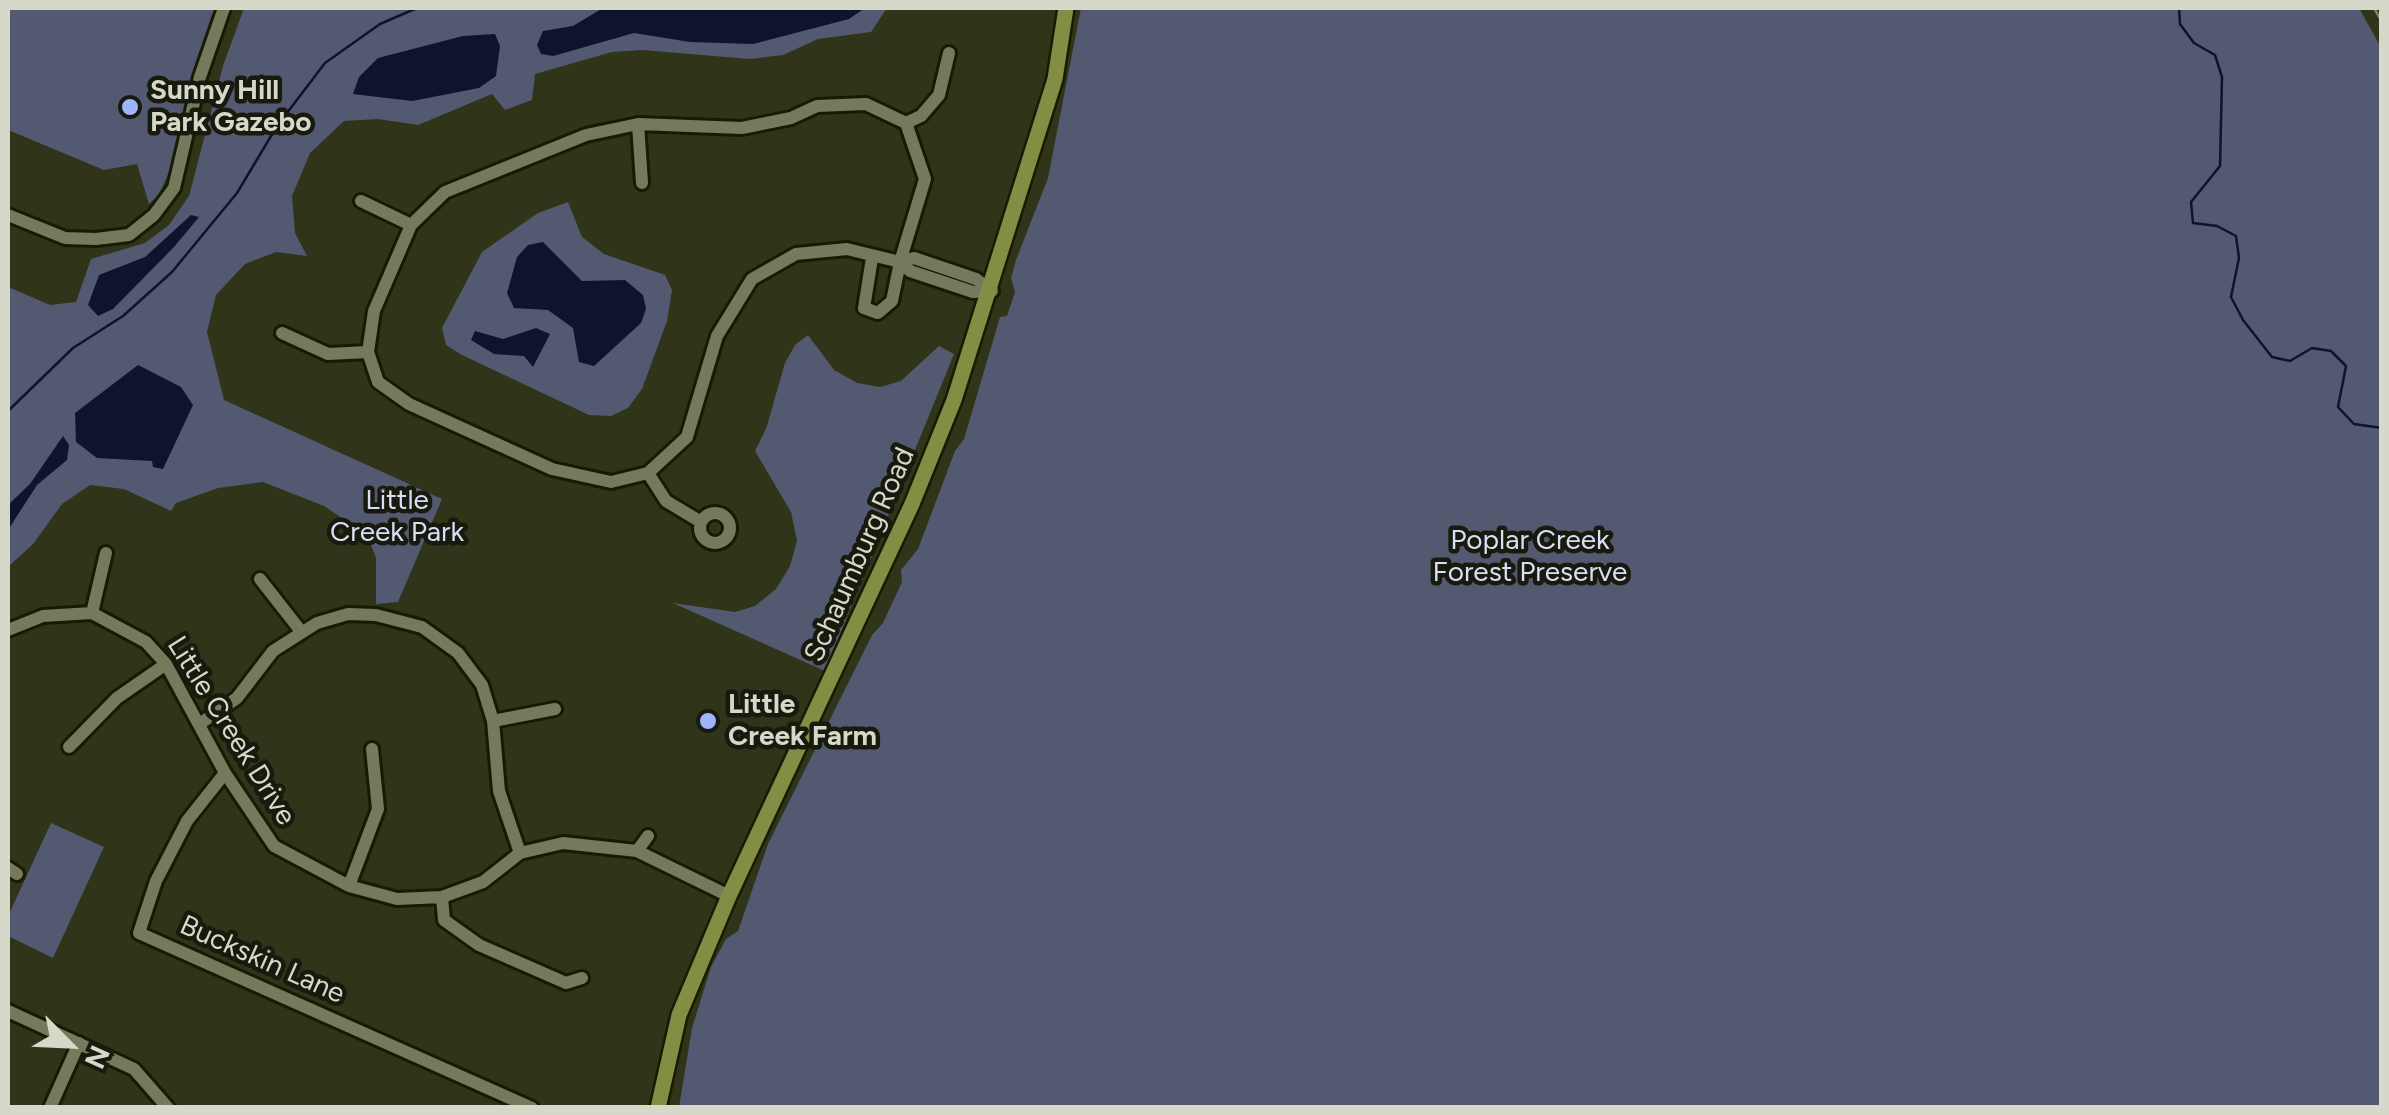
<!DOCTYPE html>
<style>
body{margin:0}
#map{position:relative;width:2389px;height:1115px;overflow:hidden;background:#303419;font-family:Figtree,sans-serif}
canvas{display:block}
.frame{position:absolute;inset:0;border:10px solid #d6d9c9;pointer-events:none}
.north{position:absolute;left:20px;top:995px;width:100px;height:100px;-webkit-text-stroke:8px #181a0e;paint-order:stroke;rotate:114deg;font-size:28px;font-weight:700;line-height:40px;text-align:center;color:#d6d9c9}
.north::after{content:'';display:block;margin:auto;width:35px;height:45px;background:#d6d9c9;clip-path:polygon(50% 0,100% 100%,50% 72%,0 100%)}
</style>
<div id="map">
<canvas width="2389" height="1115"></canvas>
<div class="frame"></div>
<div class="north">N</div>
</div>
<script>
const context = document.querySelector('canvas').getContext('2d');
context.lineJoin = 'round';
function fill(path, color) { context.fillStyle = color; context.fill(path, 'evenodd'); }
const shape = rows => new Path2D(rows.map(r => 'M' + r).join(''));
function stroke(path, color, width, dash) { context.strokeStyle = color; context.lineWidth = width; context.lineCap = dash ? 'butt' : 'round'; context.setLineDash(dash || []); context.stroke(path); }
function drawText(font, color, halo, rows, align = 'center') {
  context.font = font + ' Figtree,sans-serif'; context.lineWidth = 9; context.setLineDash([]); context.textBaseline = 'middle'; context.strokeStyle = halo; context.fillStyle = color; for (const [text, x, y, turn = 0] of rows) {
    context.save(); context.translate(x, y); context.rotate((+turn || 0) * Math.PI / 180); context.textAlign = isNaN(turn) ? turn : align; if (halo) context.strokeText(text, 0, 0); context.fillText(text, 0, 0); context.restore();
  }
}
fill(shape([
 [8,8,215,8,172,166,159,194,149,204,137,164,104,170,8,130],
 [244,8,887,8,871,32,818,39,783,55,750,59,642,50,612,52,535,74,532,100,505,110,492,94,418,125,378,119,344,121,310,153,292,196,295,233,307,256,276,252,245,264,216,295,207,332,224,400,442,499,398,602,376,604,376,558,367,535,324,506,263,482,218,488,176,503,171,511,124,489,90,485,62,504,33,544,8,567,8,287,50,305,76,302,91,259,145,243,169,225,189,196,223,66],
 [1081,8,2359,8,2382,49,2381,1107,679,1107,692,1028,711,967,726,939,738,931,768,844,872,635,883,623,902,582,901,570,918,549,955,451,964,439,1000,317,1007,316,1015,292,1011,278,1016,260,1048,178],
 [568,202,582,237,604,254,665,275,672,290,667,321,642,389,628,408,611,416,589,415,462,355,446,345,442,328,482,252,538,213],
 [808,335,834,370,857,383,880,387,901,381,939,346,954,354,825,671,673,603,735,612,755,606,776,589,790,566,797,541,791,512,755,451,766,429,785,363,795,345],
 [51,823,104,847,53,958,8,936,8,916]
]), '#535970');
fill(shape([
 [603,8,865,8,849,19,753,44,690,42,634,33,553,56,541,54,537,45,543,31,573,26],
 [495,34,500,46,496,76,479,88,412,101,353,94,359,77,378,58,463,36],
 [191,215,199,217,174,247,113,309,98,316,88,305,99,275,145,257],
 [543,242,582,281,625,280,643,295,646,309,641,323,594,366,579,362,573,328,548,310,514,308,507,293,517,257,528,245],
 [536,328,550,334,533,367,524,356,494,354,471,340,475,331,503,339],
 [138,365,181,387,193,405,163,469,153,467,152,461,97,458,76,442,75,413],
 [63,436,69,445,67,460,37,485,8,530,8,505,30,484]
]), '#0e132e');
stroke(shape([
 [2179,8,2180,24,2194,43,2215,55,2222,77,2220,166,2191,202,2193,223,2217,226,2236,236,2239,258,2231,297,2243,320,2272,357,2290,361,2312,348,2331,351,2346,366,2338,407,2354,424,2382,428],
 [8,411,73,348,123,316,172,272,237,193,277,126,325,63,380,24,417,8]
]), '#0e132e', 2.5);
const minor = shape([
 [866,104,906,123,925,179,900,262,847,249,796,254,752,279,717,336,687,437,648,473,611,482,552,469,409,404,378,382,368,352,374,311,411,225,445,192,586,135,638,124,742,128,791,118,817,106,866,104],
 [906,123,921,116,939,95,949,53],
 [638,124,642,183],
 [361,201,411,225],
 [8,215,65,238,96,239,129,235,154,215,174,188,200,77,224,8],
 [872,258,864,308,878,313,892,301,900,262],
 [900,262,914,258,976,279,992,291],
 [900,262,910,271,973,292,992,291],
 [282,333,328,354,368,352],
 [648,473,666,501,701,522],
 '700 528a15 15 0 1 1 30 0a15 15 0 1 1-30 0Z',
 [260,579,300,630],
 [92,613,106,553],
 [8,630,43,616,92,613,146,642,166,664,225,773,274,846,349,886,397,899,442,897,483,882,520,853,563,843,637,851,729,896],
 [493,721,555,709],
 [201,723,237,698,273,651,317,623,348,614,376,615,422,627,458,653,482,685,493,721,499,791,520,853],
 [69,747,117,698,166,664],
 [225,773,187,821,156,881,139,933,532,1108],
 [637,851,648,836],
 [8,868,17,874],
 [349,886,378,809,372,749],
 [442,897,444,920,479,945,566,983,582,978],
 [8,1011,134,1069,168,1108],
 [50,1108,79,1043]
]);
const major = shape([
 [658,1108,679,1015,729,896,912,504,954,400,1055,79,1066,8]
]);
stroke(minor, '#181b02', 18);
stroke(major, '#181b02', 20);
stroke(minor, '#757a5d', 12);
stroke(major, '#838d43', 15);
stroke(shape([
 [2374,8,2382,22]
]), '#838771', 2.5, [12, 12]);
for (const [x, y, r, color] of [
 [130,107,10,"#a0b3fd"],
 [708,721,10,"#a0b3fd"]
]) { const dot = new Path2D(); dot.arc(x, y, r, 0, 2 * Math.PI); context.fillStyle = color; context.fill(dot); stroke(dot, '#181a0e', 4); }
drawText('bold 28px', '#d6d9c9', '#181a0e', [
 ["Sunny Hill",150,91],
 ["Park Gazebo",150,123],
 ["Little",728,705],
 ["Creek Farm",728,737]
], 'left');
drawText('28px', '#d7def6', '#181a0e', [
 ["Little",397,501],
 ["Creek Park",397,533],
 ["Poplar Creek",1530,541],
 ["Forest Preserve",1530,573]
]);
drawText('28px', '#d6d9c9', '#181a0e', [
 ["Schaumburg Road",860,555,-66],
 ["Little Creek Drive",231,731,58],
 ["Buckskin Lane",262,960,24]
]);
</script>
